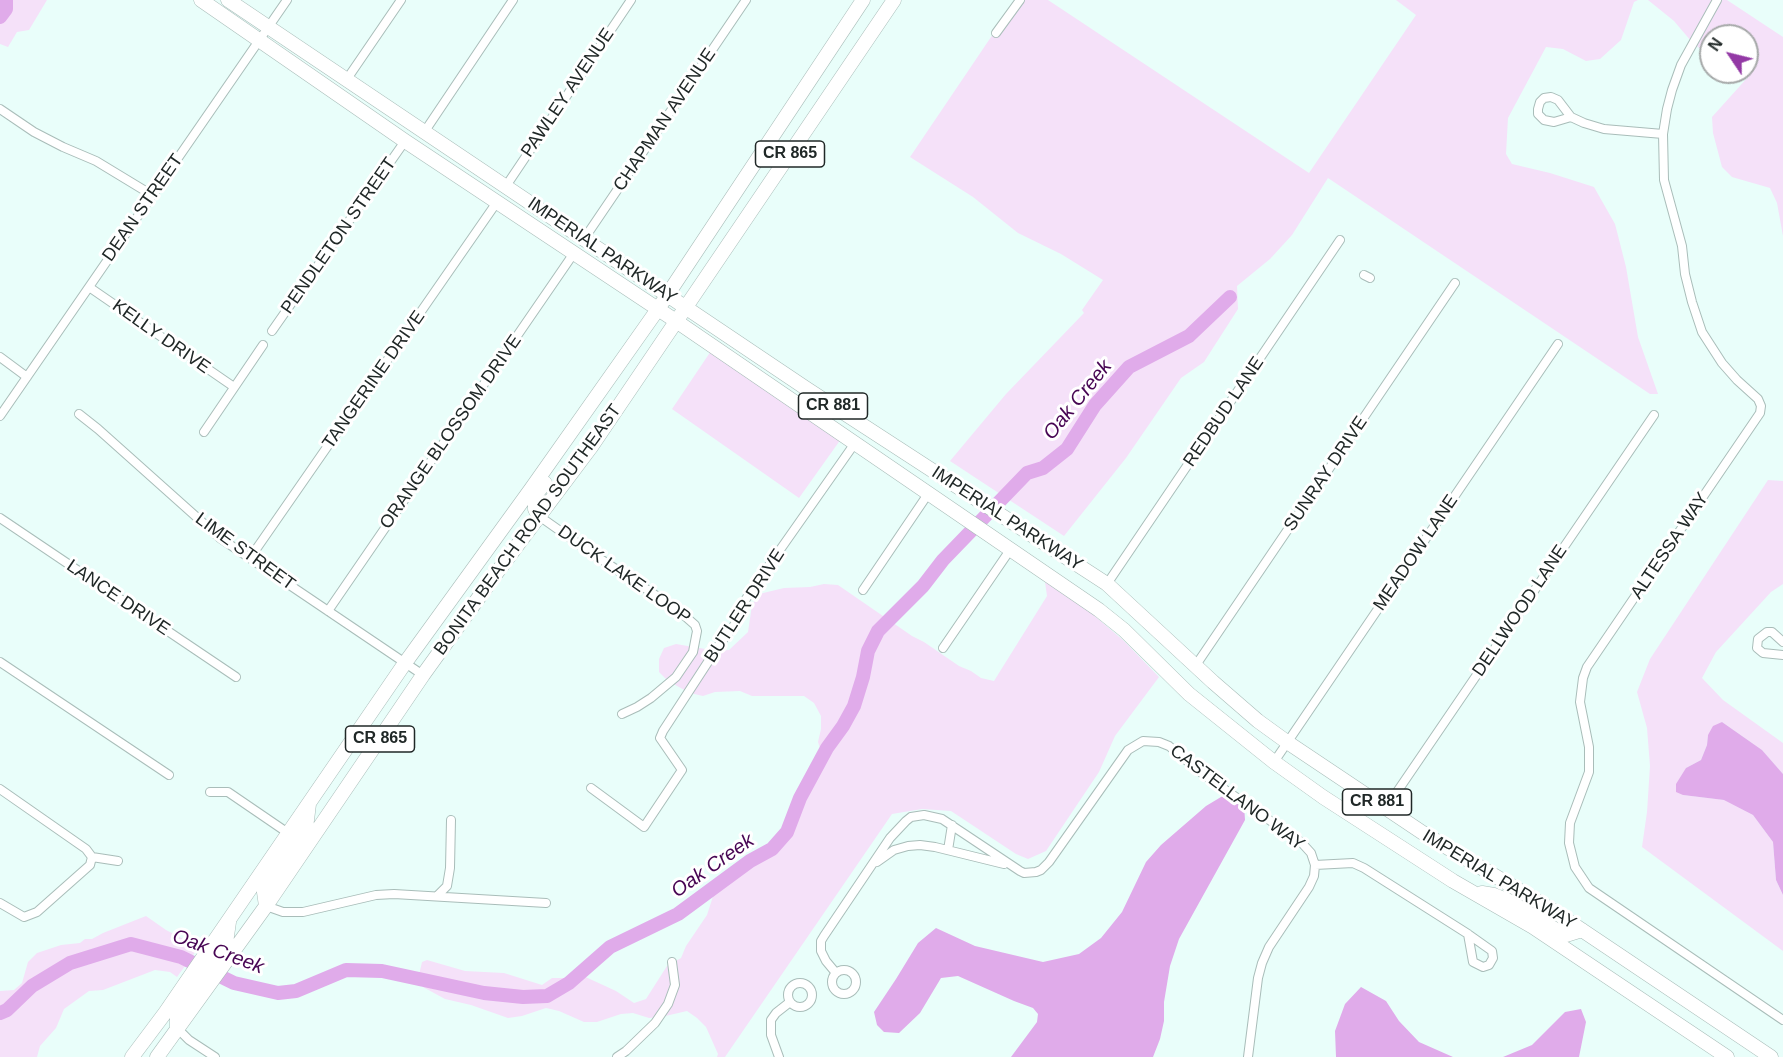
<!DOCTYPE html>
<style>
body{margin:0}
#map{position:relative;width:1783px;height:1057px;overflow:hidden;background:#e9fefa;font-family:Helvetica,sans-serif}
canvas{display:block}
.north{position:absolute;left:1699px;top:24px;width:60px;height:60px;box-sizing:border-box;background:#fff;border:2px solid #a6a9a9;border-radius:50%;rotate:305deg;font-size:16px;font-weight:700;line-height:24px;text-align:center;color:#202827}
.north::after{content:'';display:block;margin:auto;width:21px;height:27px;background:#9339a5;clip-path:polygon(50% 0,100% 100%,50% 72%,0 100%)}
</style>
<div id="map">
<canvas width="1783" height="1057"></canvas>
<div class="north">N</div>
</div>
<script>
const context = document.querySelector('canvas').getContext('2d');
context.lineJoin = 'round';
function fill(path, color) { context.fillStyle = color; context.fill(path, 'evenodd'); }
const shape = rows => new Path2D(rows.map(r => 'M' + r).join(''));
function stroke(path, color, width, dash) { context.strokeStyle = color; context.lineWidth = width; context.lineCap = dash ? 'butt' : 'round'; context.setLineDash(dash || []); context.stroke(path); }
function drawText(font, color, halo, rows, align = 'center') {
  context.font = font + ' Helvetica,sans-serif'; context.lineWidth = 6; context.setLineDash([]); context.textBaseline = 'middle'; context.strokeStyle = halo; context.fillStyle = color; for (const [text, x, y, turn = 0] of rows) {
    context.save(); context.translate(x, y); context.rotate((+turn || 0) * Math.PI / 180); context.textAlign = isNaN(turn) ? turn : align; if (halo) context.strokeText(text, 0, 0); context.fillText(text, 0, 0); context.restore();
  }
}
fill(shape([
 [0,0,47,0,29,30,17,32,8,47,0,44],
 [1016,0,1048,0,1309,173,1416,15,1396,0,1638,0,1634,2,1621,40,1600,59,1586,61,1563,49,1546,47,1508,118,1506,154,1512,164,1550,173,1594,187,1615,224,1626,267,1638,337,1658,394,1650,394,1328,178,1292,235,1270,259,1237,286,1238,309,1204,362,1181,378,1126,458,1064,536,950,461,1006,394,1084,313,1082,310,1103,280,1061,254,1018,233,973,197,910,157],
 [1648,0,1727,0,1783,37,1783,236,1777,203,1770,188,1732,177,1722,167,1713,133,1712,117,1748,77,1736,72,1747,72,1747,36,1711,36,1711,58,1691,41,1674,21],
 [711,351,841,439,799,498,672,409],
 [1768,480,1783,481,1783,584,1771,592,1716,652,1702,678,1723,700,1783,743,1783,774,1762,750,1722,722,1708,735,1707,745,1701,760,1686,768,1683,795,1725,800,1753,815,1773,842,1776,880,1783,895,1783,951,1642,847,1647,812,1650,766,1647,728,1637,692,1650,659],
 [1045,582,1083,606,1124,641,1159,677,1115,736,1099,772,1046,851,1028,859,1016,854,951,811,922,809,892,814,725,1057,717,1057,718,1054,706,1027,697,1018,687,1011,661,1017,649,1018,633,1013,621,1014,597,1022,584,1022,559,1011,546,1008,522,1016,508,1018,471,1005,445,999,423,987,419,975,422,962,427,960,465,971,504,973,542,985,552,978,573,978,579,974,616,991,634,1003,646,999,667,966,681,958,686,946,707,915,715,890,722,880,732,871,773,842,792,815,819,767,822,754,818,742,821,729,821,716,814,703,804,696,752,696,740,691,715,692,703,696,690,693,668,681,659,672,659,659,664,648,676,644,717,651,729,650,748,632,752,605,759,594,784,588,810,587,824,584,838,585,912,636,924,642,959,666,971,671,981,678,994,681,1047,596],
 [146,916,166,930,199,947,177,977,170,972,155,970,103,990,89,991,64,1009,56,1028,40,1046,37,1057,0,1057,0,991,14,990,22,983,28,962,37,953,61,945,80,943,85,939,92,939,103,933]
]), '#f5e1f9');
fill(shape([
 [1722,722,1762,750,1783,774,1783,895,1776,880,1773,842,1753,815,1724,800,1683,795,1676,792,1676,784,1686,768,1701,760,1707,745,1708,735,1713,726],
 [1226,794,1244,804,1245,820,1179,939,1170,966,1164,1002,1164,1021,1160,1039,1153,1057,1011,1057,1037,1022,1038,1014,1033,1008,1014,1001,958,976,941,978,920,1013,899,1033,884,1032,877,1025,874,1012,896,979,918,943,936,928,975,946,1043,962,1079,954,1101,938,1122,912,1146,862,1161,845,1206,806],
 [1361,987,1386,1001,1399,1021,1419,1042,1453,1057,1336,1057,1335,1031,1345,1004],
 [1581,1009,1586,1022,1579,1057,1503,1057,1532,1045,1565,1012]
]), '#e0abea');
stroke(shape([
 [0,17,6,9,6,0],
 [0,1013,7,1010,32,986,70,963,131,944,181,957,234,983,278,993,296,991,346,970,382,971,484,993,523,997,547,996,569,983,610,947,678,914,750,861,772,849,787,832,800,798,827,748,843,726,854,706,863,677,868,651,878,631,923,586,943,560,1027,473,1043,468,1067,449,1095,405,1129,367,1189,336,1230,297]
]), '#e0abea', 14);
const street = shape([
 [1717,0,1681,65,1672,90,1667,109,1663,134,1664,180,1682,246,1685,274,1692,302,1702,332,1722,363,1737,380,1758,399,1761,406,1760,413,1587,667,1583,678,1580,702,1589,747,1589,772,1570,823,1569,843,1575,867,1589,888,1783,1020],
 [996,33,1020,0],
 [347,79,401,0],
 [0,109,34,132,63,147,96,161,152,195],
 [1571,117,1554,122,1544,120,1538,114,1538,109,1540,102,1544,98,1551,97,1558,100,1571,117,1584,123,1604,129,1663,134],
 [425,131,513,0],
 [506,186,631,0],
 [584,239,746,0],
 [1364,275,1370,278],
 [89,287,234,387],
 [272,331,405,141],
 [0,357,27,377],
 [79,414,98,429,220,538,423,675],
 [0,416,287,0],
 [204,432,263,345],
 [539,516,590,552,678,610,695,625,697,631,693,652,676,677,651,698,637,707,622,714],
 [0,518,236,677],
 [250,558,497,202],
 [1107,584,1340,240],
 [863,590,928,494],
 [328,611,574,253],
 [1783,642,1772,632,1767,632,1758,639,1757,648,1763,653,1783,655],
 [943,648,1010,550],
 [0,662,169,775],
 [1196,665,1455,283],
 [1274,762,1558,344],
 [591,788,644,827,682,770,660,738,663,731,719,645,735,624,740,609,749,594,855,443],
 [0,789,86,849,92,857,90,865,37,912,24,917,0,903],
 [210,792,228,792,288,833],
 [1386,808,1654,415],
 [948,850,952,825],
 [92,857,118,861],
 [877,862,894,850,908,846,920,845,935,847,1004,864],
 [1315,865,1353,863,1364,868,1468,934],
 [437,896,447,886,450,868,451,820],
 [266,906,283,912,303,912,376,895,394,894,546,903],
 [1468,934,1492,951,1493,958,1489,965,1483,967,1473,962,1468,934],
 '832 982a12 12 0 1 1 24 0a12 12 0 1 1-24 0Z',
 [836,973,826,961,821,951,821,941,824,936,890,838,906,821,911,817,924,815,942,819,1020,871,1024,873,1036,872,1041,870,1049,862,1128,750,1143,741,1159,742,1169,746,1204,775,1301,842,1311,853,1315,865,1314,876,1309,887,1269,947,1262,963,1258,978,1248,1057],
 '788 995a12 12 0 1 1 24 0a12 12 0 1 1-24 0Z',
 [178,1029,189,1040,215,1057],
 [617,1057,626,1051,655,1023,668,1004,675,985,672,962],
 [779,1057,771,1035,771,1020,776,1013,790,1002]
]);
const primary = shape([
 [201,0,405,141,676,321,1099,610,1124,630,1189,694,1274,762,1323,797,1453,881,1533,927,1727,1057],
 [228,0,807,389,1107,584,1213,682,1258,721,1287,742,1423,833,1552,910,1771,1057],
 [539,516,535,509,535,501,537,493,545,483],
 [1482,893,1494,895,1509,901,1561,933,1566,935,1582,930],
 [266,906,264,892,306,828,309,804],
 [177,1028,177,1015,182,1005,226,943,229,922],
 [132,1057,165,1013,405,663,531,489,658,309,863,0],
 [157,1057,266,906,423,675,495,575,591,447,894,0]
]);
stroke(street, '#a9bdb9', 10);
stroke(primary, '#a9bdb9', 15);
stroke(street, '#fff', 8);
stroke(primary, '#fff', 14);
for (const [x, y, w] of [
 [790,154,69],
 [833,406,69],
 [380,739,69],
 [1377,802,69]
]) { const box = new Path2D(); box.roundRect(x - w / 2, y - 13, w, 26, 4.5); context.fillStyle = '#fff'; context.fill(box); stroke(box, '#202827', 1.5); }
drawText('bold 16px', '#202827', null, [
 ["CR 865",790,154],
 ["CR 881",833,406],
 ["CR 865",380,739],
 ["CR 881",1377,802]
]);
drawText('18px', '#202827', '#fff', [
 ["PAWLEY AVENUE",568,93,-56],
 ["CHAPMAN AVENUE",665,120,-56],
 ["DEAN STREET",143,208,-55],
 ["PENDLETON STREET",339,236,-55],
 ["IMPERIAL PARKWAY",602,251,34],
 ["KELLY DRIVE",161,337,35],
 ["TANGERINE DRIVE",374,380,-55],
 ["REDBUD LANE",1224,412,-56],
 ["ORANGE BLOSSOM DRIVE",451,432,-55],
 ["SUNRAY DRIVE",1326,474,-56],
 ["IMPERIAL PARKWAY",1007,519,33],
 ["BONITA BEACH ROAD SOUTHEAST",528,530,-54],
 ["ALTESSA WAY",1670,546,-56],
 ["LIME STREET",245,552,36],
 ["MEADOW LANE",1416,553,-56],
 ["DUCK LAKE LOOP",624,575,35],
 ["LANCE DRIVE",118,598,34],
 ["BUTLER DRIVE",745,606,-57],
 ["DELLWOOD LANE",1520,611,-56],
 ["CASTELLANO WAY",1237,798,37],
 ["IMPERIAL PARKWAY",1499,880,31]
]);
drawText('italic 20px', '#470553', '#fff', [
 ["Oak Creek",1078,400,-51],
 ["Oak Creek",713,866,-35],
 ["Oak Creek",218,952,20]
]);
</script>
